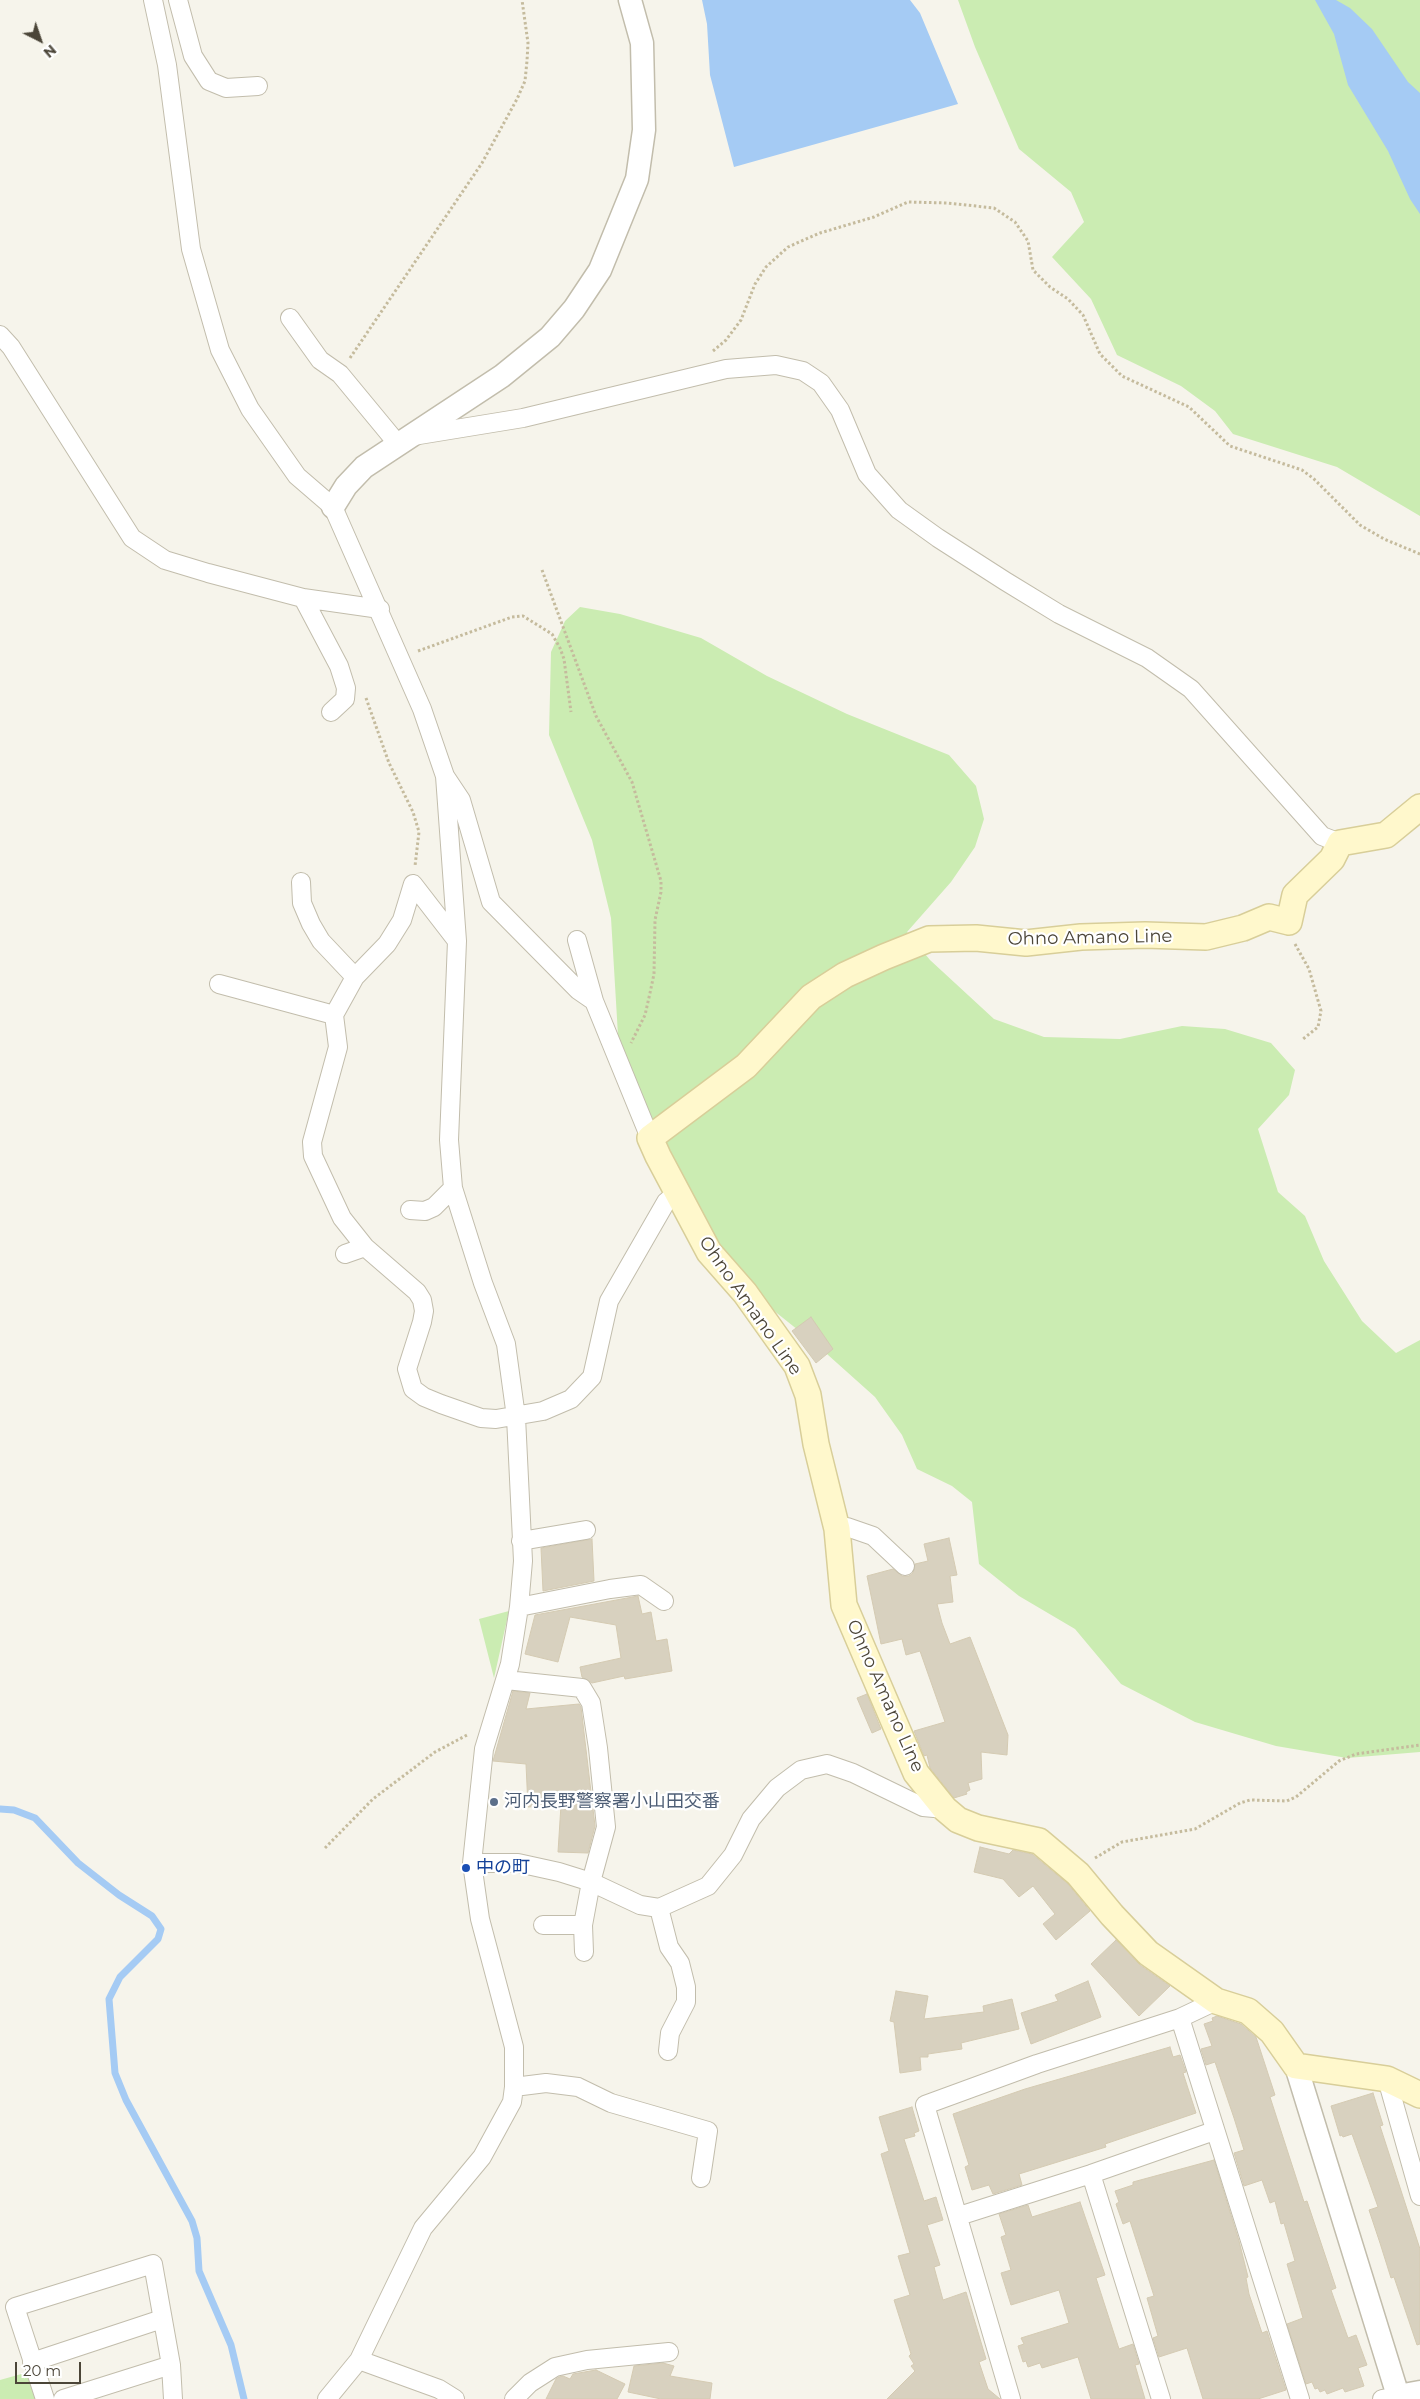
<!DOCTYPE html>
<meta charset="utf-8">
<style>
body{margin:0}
#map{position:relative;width:1420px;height:2399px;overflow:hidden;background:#f6f4eb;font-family:Montserrat,sans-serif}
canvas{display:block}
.north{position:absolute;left:15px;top:15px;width:50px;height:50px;-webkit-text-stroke:4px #fff;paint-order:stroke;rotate:139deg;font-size:14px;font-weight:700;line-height:20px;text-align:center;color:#4b4538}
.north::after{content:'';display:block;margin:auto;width:18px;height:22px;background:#4b4538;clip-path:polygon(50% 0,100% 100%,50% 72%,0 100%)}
.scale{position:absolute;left:15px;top:2362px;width:66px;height:22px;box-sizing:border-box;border:2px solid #4b4538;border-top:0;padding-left:6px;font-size:15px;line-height:18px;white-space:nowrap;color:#4b4538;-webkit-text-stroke:4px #fff;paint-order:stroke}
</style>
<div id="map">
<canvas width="1420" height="2399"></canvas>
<div class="north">N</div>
<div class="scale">20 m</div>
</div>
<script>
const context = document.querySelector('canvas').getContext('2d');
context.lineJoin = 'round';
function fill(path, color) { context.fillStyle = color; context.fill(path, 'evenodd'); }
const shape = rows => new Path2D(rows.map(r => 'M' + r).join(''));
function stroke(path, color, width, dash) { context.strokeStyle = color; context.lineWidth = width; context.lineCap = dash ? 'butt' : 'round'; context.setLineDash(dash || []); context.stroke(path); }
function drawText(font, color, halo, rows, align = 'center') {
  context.font = font + ' Montserrat,"Noto Sans JP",sans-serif'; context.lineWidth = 4.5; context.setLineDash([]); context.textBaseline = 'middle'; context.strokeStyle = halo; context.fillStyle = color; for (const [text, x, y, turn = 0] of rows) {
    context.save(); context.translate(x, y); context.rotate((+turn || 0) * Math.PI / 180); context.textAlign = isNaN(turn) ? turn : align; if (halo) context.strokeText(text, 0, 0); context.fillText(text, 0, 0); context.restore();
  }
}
fill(shape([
 [958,0,1420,0,1420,516,1337,467,1233,434,1215,411,1181,386,1117,355,1091,299,1052,257,1084,222,1071,192,1019,149,975,47],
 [580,607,620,614,701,638,767,676,847,714,949,755,976,786,984,819,975,847,951,882,907,932,930,960,994,1019,1044,1037,1120,1039,1182,1026,1225,1029,1271,1043,1295,1070,1289,1095,1258,1129,1278,1192,1305,1216,1324,1261,1362,1321,1396,1353,1420,1340,1420,1752,1347,1758,1276,1746,1195,1722,1121,1684,1075,1629,1019,1596,979,1564,972,1502,952,1486,917,1469,902,1435,875,1397,818,1346,753,1294,672,1208,619,1052,611,918,592,840,549,735,551,652,565,621],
 [509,1611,494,1678,479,1619],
 [32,2371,41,2399,0,2399,0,2380]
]), '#cbecb2');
fill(shape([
 [702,0,910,0,920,13,958,104,734,167,710,75,707,24],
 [1315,0,1336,0,1350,8,1372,29,1408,82,1420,93,1420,214,1410,199,1388,151,1348,85,1334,34]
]), '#a5cbf4');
stroke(shape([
 [0,1809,14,1810,35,1818,78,1863,119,1895,152,1916,161,1929,158,1939,120,1977,109,1999,115,2073,126,2100,192,2221,197,2238,199,2271,231,2345,244,2399]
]), '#a5cbf4', 7);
const building = shape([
 [811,1317,833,1349,816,1363,792,1331,811,1317],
 [949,1538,957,1575,950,1576,953,1602,937,1604,942,1623,950,1644,970,1637,1008,1735,1007,1755,981,1752,982,1779,968,1783,970,1790,966,1792,967,1794,954,1798,930,1768,927,1755,924,1756,914,1731,945,1722,920,1651,906,1655,902,1639,881,1644,867,1576,893,1569,902,1576,909,1576,913,1573,915,1564,928,1561,924,1544,949,1538],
 [592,1539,594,1581,543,1591,541,1548,592,1539],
 [638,1596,642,1614,651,1612,656,1641,667,1639,672,1671,625,1679,624,1676,592,1683,582,1677,580,1667,621,1658,616,1625,570,1617,558,1662,525,1654,535,1615,638,1596],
 [513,1691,530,1693,526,1709,579,1704,581,1707,595,1826,588,1853,558,1852,561,1805,528,1807,526,1764,493,1761,513,1691],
 [867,1694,881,1729,872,1733,857,1698,867,1694],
 [980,1847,1009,1854,1013,1850,1032,1854,1068,1884,1090,1911,1056,1940,1043,1924,1055,1914,1033,1886,1019,1897,1003,1879,974,1872,980,1847],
 [1116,1940,1140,1965,1170,1986,1139,2016,1091,1964,1116,1940],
 [1088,1981,1101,2017,1031,2044,1021,2013,1058,2001,1055,1995,1088,1981],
 [896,1991,928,1996,924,2019,984,2012,983,2006,1012,1999,1019,2029,961,2043,962,2049,928,2054,928,2057,920,2057,921,2070,900,2073,894,2022,890,2021,896,1991],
 [1217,2016,1241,2024,1256,2037,1275,2095,1270,2097,1304,2202,1307,2201,1336,2288,1331,2290,1348,2338,1356,2335,1367,2365,1358,2368,1364,2386,1345,2392,1343,2388,1327,2394,1325,2390,1320,2392,1318,2388,1315,2389,1312,2382,1306,2384,1287,2324,1303,2318,1287,2264,1295,2261,1284,2223,1281,2224,1275,2201,1270,2203,1262,2180,1244,2186,1234,2153,1244,2150,1234,2118,1215,2062,1206,2065,1201,2049,1212,2046,1204,2024,1213,2021,1212,2018,1217,2016],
 [1170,2047,1173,2057,1180,2055,1186,2072,1183,2073,1196,2113,1105,2144,1106,2147,1019,2174,1022,2185,993,2194,989,2185,972,2190,965,2167,969,2165,953,2114,1025,2089,1170,2047],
 [1373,2093,1383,2125,1380,2126,1420,2249,1420,2344,1417,2345,1394,2277,1391,2278,1380,2243,1369,2210,1378,2207,1352,2134,1343,2137,1342,2135,1340,2136,1331,2106,1373,2093],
 [912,2107,919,2131,914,2133,915,2136,904,2139,924,2201,936,2197,943,2220,927,2225,940,2265,934,2267,943,2300,966,2292,986,2359,979,2362,988,2389,1000,2399,887,2399,915,2371,911,2366,914,2364,909,2356,911,2354,894,2300,910,2295,898,2256,910,2253,881,2154,889,2151,879,2117,912,2107],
 [1214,2160,1239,2241,1248,2277,1246,2278,1249,2294,1262,2333,1267,2331,1286,2390,1258,2399,1203,2399,1187,2348,1159,2357,1153,2338,1158,2336,1147,2298,1154,2296,1130,2221,1123,2224,1116,2204,1119,2202,1115,2191,1133,2185,1133,2182,1214,2160],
 [1080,2202,1105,2275,1096,2278,1119,2349,1133,2344,1139,2364,1135,2365,1145,2399,1091,2399,1078,2357,1042,2368,1040,2363,1028,2367,1026,2361,1023,2362,1018,2346,1024,2344,1021,2338,1069,2323,1059,2290,1011,2305,1001,2273,1011,2270,1001,2237,1006,2235,999,2214,1028,2205,1032,2217,1080,2202],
 [663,2363,674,2366,670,2376,712,2383,710,2399,661,2399,628,2392,634,2366,663,2363],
 [596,2370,625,2384,617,2399,546,2399,556,2379,559,2377,563,2376,570,2379,573,2374,596,2370]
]);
fill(building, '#d8d1bf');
stroke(building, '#d4cab2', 1);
const minor = shape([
 [153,0,167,65,191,249,220,350,250,409,297,476,333,507,422,709,445,776,461,800,491,902,578,990,594,1001,650,1138],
 [178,0,193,56,209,81,226,88,258,86],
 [290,318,320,360,340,374,397,443],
 [0,335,11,347,132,538,165,560,208,573,303,598,380,609],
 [413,436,523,418,726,369,776,365,803,371,821,383,840,410,867,474,899,510,938,538,1005,581,1059,614,1147,658,1191,689,1322,836,1340,843],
 [303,598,339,666,346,688,345,699,331,712],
 [301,882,302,903,311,924,321,941,355,977],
 [577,940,594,1001],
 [457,941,413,884,402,920,387,944,355,977,334,1015,338,1047,312,1142,313,1156,342,1218,365,1247,417,1292,422,1300,424,1311,422,1322,407,1369,413,1389,424,1397,441,1404,481,1418,496,1419,543,1411,571,1399,592,1377,609,1301,666,1202,678,1192],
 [219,984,334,1015],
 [410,1210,425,1211,434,1207,453,1188],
 [345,1254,365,1247],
 [837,1529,847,1527,873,1536,905,1566],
 [521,1541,586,1530],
 [519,1607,610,1589,641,1585,664,1601],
 [506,1680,582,1688,591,1703,598,1748,606,1827,591,1882,583,1925,584,1952],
 [472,1863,518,1863,559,1872,591,1882,640,1905,659,1908,708,1886,733,1855,751,1819,777,1788,801,1770,827,1764,853,1773,923,1807,945,1809],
 [659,1908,669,1947,680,1963,686,1987,686,2002,670,2033,668,2051],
 [543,1925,583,1925],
 [1180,2018,1300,2399],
 [1387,2079,1420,2196],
 [514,2087,546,2083,578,2087,611,2103,708,2131,701,2178],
 [1091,2174,1161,2399],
 [959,2216,1091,2174,1214,2131],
 [359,2360,439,2389,455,2399],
 [32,2362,162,2319],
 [45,2399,15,2307,153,2264,171,2365,173,2399],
 [63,2399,171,2365],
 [327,2399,359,2360,423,2228,482,2157,512,2102,514,2087,514,2047,480,1919,472,1863,484,1749,510,1664,519,1607,523,1561,516,1417,506,1344,483,1283,453,1188,449,1140,457,941,445,776],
 [514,2399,530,2383,555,2367,587,2360,669,2352],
 [1011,2399,925,2105,1037,2064,1180,2018,1216,2001],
 [1382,2399,1398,2396]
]);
const tertiary = shape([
 [333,507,346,486,364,467,502,376,550,337,574,309,600,270,637,179,644,130,642,43,630,0],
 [1296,2066,1399,2399],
 [1398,2396,1420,2392]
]);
const secondary = shape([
 [1420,807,1386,835,1340,843,1332,859,1295,895,1289,922,1269,917,1243,928,1206,937,1145,935,1081,937,1026,943,976,938,929,939,884,957,845,975,811,997,746,1066,650,1138,658,1156,709,1252,745,1293,797,1366,808,1395,816,1444,837,1529,844,1605,916,1773,945,1809,958,1820,978,1828,1039,1841,1078,1874,1112,1915,1148,1953,1216,2001,1248,2011,1272,2032,1296,2066,1387,2079,1420,2095]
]);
stroke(minor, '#c2bdac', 20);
stroke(tertiary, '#c2bdac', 25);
stroke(secondary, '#d8ce99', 28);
stroke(shape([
 [713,351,726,340,741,320,755,284,766,267,788,247,820,233,874,217,908,202,947,203,994,208,1015,222,1028,241,1033,270,1050,287,1068,299,1083,315,1100,354,1122,376,1189,407,1230,446,1302,470,1314,479,1360,525,1384,539,1420,554],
 [350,358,482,163,517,99,525,81,527,61,528,43,522,0],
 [542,570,596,716,632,782,661,881,661,892,655,920,654,974,650,993,645,1015,631,1043],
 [418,651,512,617,523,616,552,634,560,648,564,659,571,712],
 [366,698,389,763,413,812,419,832,415,866],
 [1295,944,1309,969,1321,1011,1318,1027,1303,1039],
 [325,1848,373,1799,435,1752,469,1734],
 [1095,1858,1122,1842,1195,1829,1240,1803,1250,1800,1287,1801,1296,1797,1339,1761,1356,1754,1420,1745]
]), '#c5bb9d', 3, [2.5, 2.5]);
stroke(minor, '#fff', 18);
stroke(tertiary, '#fff', 22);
stroke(secondary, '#fff8cc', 25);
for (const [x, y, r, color] of [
 [494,1802,5,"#5c6f8a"],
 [466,1868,5,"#1a4fb4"]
]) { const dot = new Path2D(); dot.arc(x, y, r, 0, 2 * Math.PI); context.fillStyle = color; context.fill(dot); stroke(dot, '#fff', 2); }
drawText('18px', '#4b4538', '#fff', [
 ["Ohno Amano Line",1090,938,-1],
 ["Ohno Amano Line",750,1306,55],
 ["Ohno Amano Line",885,1696,66]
]);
drawText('18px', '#4e5e75', '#fff', [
 ["河内長野警察署小山田交番",504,1802]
], 'left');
drawText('18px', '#164399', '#fff', [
 ["中の町",476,1868]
], 'left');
</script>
